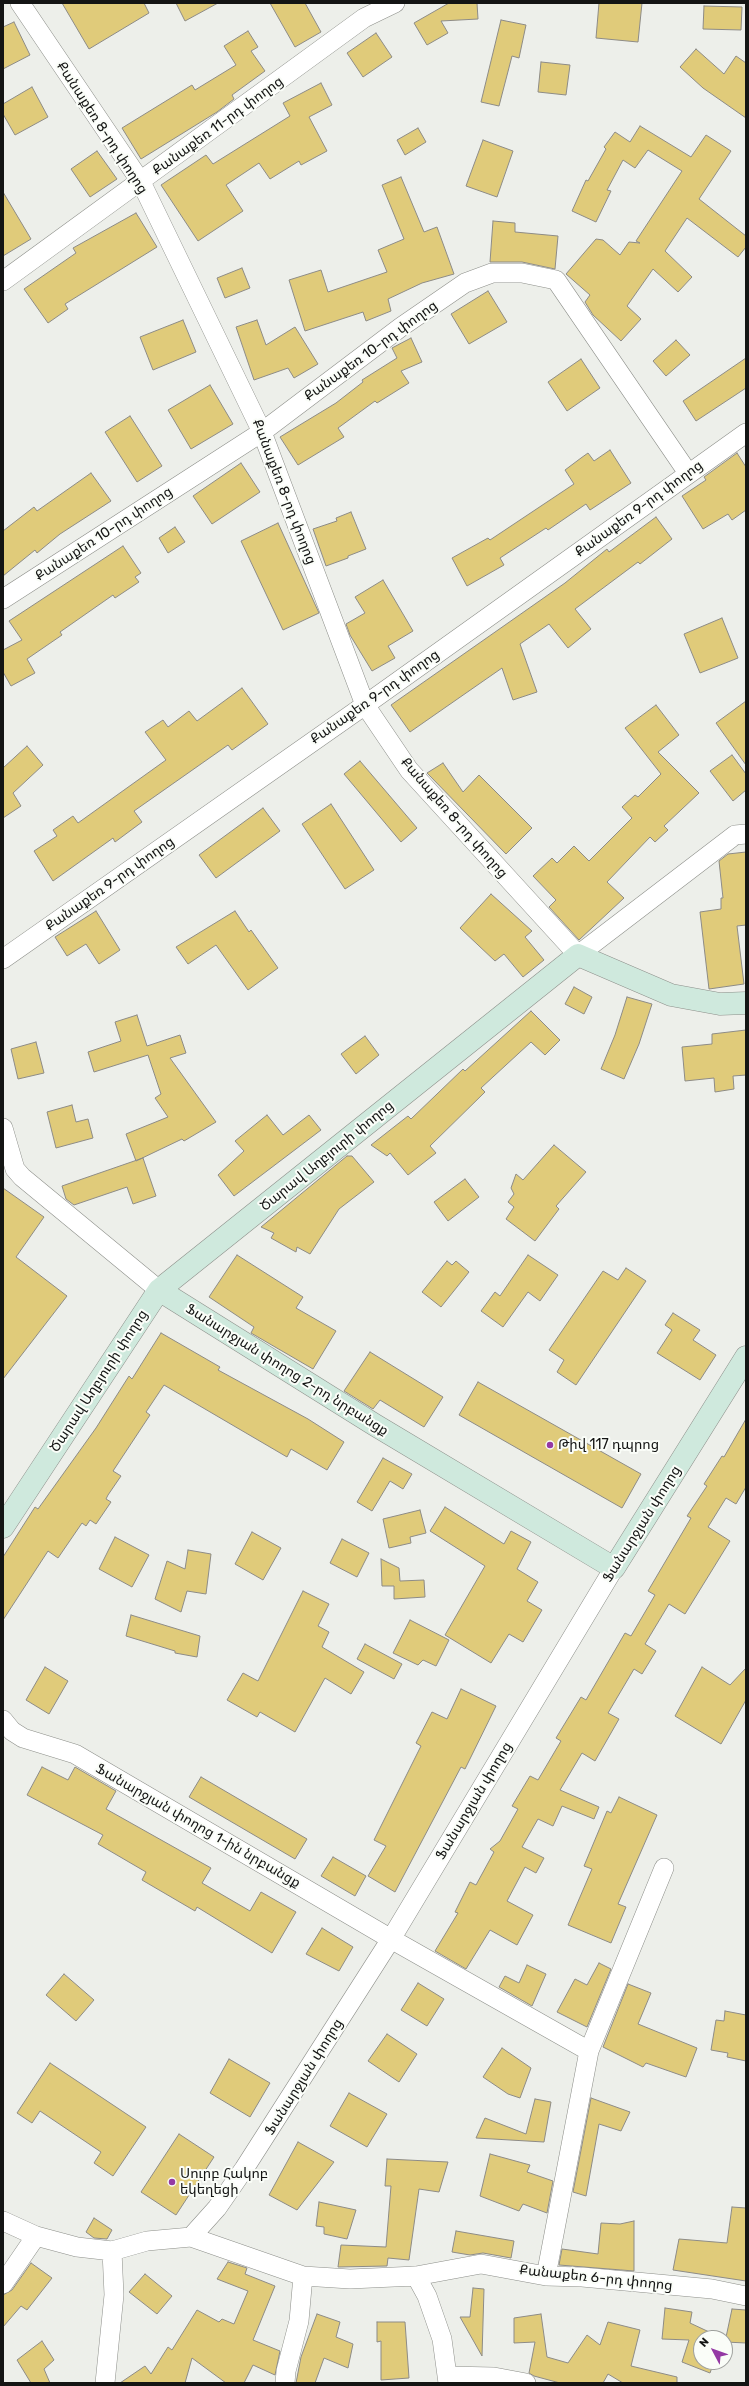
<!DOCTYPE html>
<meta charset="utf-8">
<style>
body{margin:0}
#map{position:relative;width:749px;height:2386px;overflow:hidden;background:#edefea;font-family:Rubik,sans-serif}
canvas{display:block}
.frame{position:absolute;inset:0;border:4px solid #141514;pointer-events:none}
.north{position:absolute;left:693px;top:2330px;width:40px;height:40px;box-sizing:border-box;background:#fafdf8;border:1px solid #9ea09d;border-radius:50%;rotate:311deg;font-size:11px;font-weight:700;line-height:16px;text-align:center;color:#141514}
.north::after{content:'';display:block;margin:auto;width:14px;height:18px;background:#9439a4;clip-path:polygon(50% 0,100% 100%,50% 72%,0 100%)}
</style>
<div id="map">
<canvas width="749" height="2386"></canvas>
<div class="frame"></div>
<div class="north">N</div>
</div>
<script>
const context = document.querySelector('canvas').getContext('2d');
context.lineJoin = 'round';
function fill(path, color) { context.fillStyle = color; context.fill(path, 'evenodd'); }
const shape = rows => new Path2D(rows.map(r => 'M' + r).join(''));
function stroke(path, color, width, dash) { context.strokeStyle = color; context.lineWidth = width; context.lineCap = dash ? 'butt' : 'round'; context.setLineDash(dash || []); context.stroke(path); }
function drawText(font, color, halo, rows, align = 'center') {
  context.font = font + ' Rubik,"Noto Sans Armenian",sans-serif'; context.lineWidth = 4; context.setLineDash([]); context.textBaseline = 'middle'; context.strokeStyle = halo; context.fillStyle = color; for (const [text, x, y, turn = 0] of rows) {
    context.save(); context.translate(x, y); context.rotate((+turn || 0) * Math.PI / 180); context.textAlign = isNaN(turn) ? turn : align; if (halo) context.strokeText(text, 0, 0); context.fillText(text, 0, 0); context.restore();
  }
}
const building = shape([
 [62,3,144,3,149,13,89,49,62,3],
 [176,3,218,3,185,21,176,3],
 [270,3,305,3,321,32,295,47,270,3],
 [449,3,477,3,478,19,441,21,448,33,427,45,414,23,449,3],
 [599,3,642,3,638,42,596,38,599,3],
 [704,6,742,7,741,30,703,29,704,6],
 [501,20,526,25,519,58,512,56,499,106,481,102,501,20],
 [14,22,30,55,3,69,3,27,14,22],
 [248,31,258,47,251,51,265,71,232,95,234,99,217,112,141,159,122,128,192,85,195,90,236,65,224,46,248,31],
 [376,33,392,57,363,77,347,53,376,33],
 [696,49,724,74,736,56,746,63,746,118,703,88,680,67,696,49],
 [541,62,570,65,566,95,538,92,541,62],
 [321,83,332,105,309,117,327,151,301,165,299,161,270,179,259,163,226,185,243,211,198,241,161,185,206,155,213,164,290,116,283,103,321,83],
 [32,87,48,117,15,135,3,114,3,104,32,87],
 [640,126,691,157,706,135,731,151,699,199,746,236,746,247,738,257,687,218,665,251,692,277,678,292,653,269,627,306,641,319,621,341,593,315,585,302,590,295,566,274,596,239,603,240,620,255,629,242,640,243,636,241,682,171,648,150,635,168,623,160,607,190,611,191,596,222,572,211,586,180,588,181,606,149,604,147,615,132,630,142,640,126],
 [418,128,426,142,405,155,397,140,418,128],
 [483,140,513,151,497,197,466,186,483,140],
 [97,151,117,179,90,197,71,169,97,151],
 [401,177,424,232,437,227,454,274,422,283,388,299,391,311,366,321,363,312,305,331,289,280,321,270,328,292,387,272,378,250,404,239,382,185,401,177],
 [3,192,31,239,3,256,3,192],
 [136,213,157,247,65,304,68,309,48,323,24,289,76,253,73,248,136,213],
 [493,221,515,223,515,232,558,236,555,269,522,262,490,262,493,221],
 [242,268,250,288,225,298,217,278,242,268],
 [488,291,507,322,469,344,451,314,488,291],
 [183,320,196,352,153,370,140,337,183,320],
 [257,320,266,345,295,327,318,364,294,378,288,368,254,380,236,327,257,320],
 [411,338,422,362,401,371,409,383,377,403,375,401,338,428,344,437,298,465,280,437,336,403,363,382,362,380,397,358,392,348,411,338],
 [676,340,690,355,666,376,653,361,676,340],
 [746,358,746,388,696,421,683,401,746,358],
 [581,359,600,388,567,411,548,382,581,359],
 [210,385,233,424,191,449,168,410,210,385],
 [130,416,162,466,137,482,105,432,130,416],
 [610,450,631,483,590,510,586,504,548,530,546,528,500,558,504,565,467,586,452,558,488,538,490,540,574,484,565,470,581,458,588,453,594,461,610,450],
 [737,453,746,467,746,510,732,520,728,514,703,529,682,496,706,480,704,477,737,453],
 [241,463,260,492,212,524,193,496,241,463],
 [91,473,111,501,60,534,37,553,35,550,3,576,3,531,34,507,37,511,91,473],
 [351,512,366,549,348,556,348,558,326,566,313,529,337,521,336,518,351,512],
 [656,517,672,539,640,564,638,562,575,609,591,629,568,648,549,624,520,644,537,692,513,700,502,668,410,732,391,705,565,583,607,549,609,552,656,517],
 [278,523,319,613,283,630,241,541,278,523],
 [175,527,185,542,168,553,159,538,175,527],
 [123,546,141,573,135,577,139,582,115,598,113,595,60,632,62,635,27,659,35,673,11,686,3,672,3,650,22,640,9,621,123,546],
 [383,580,413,631,388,646,395,658,372,671,350,635,346,624,365,613,355,597,383,580],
 [722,618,738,658,700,673,684,634,722,618],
 [242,688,268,724,232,750,228,745,134,811,142,822,115,842,113,838,53,881,34,851,57,836,53,830,73,816,78,823,166,760,145,732,163,720,168,727,189,711,197,721,242,688],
 [746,701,746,765,716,723,746,701],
 [656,705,679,735,658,752,699,793,664,826,668,830,655,842,650,837,607,882,624,898,579,940,549,907,556,900,533,876,552,858,557,863,574,846,589,861,632,818,622,807,635,795,638,797,661,774,625,728,656,705],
 [27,746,43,765,13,793,21,806,3,818,3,768,27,746],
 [732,755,746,774,746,790,733,801,710,771,732,755],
 [360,761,417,828,401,842,344,774,360,761],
 [443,763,463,792,479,775,532,828,506,854,429,775,427,773,443,763],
 [331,804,374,870,345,889,302,824,331,804],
 [263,808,280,831,216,878,199,855,263,808],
 [746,852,746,925,737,926,744,984,709,989,700,912,721,909,721,898,723,898,719,861,728,854,746,852],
 [491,894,532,931,525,937,544,960,523,977,504,954,495,961,460,928,491,894],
 [96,911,120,950,99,964,86,944,67,956,55,937,96,911],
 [235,911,249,932,251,930,278,968,248,990,216,945,188,964,176,947,235,911],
 [574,987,592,997,584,1014,565,1004,574,987],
 [627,997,652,1004,639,1044,624,1079,601,1069,615,1035,627,997],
 [531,1011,560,1040,545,1055,531,1042,481,1088,485,1092,430,1146,436,1153,408,1175,390,1153,387,1156,371,1145,408,1116,411,1119,463,1069,465,1071,531,1011],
 [137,1015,147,1046,180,1035,186,1053,170,1058,216,1122,184,1141,182,1139,136,1161,126,1134,168,1117,155,1098,161,1094,148,1055,94,1072,88,1052,121,1041,115,1022,137,1015],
 [746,1030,746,1075,733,1076,734,1089,715,1092,714,1078,685,1081,682,1047,712,1044,712,1034,746,1030],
 [365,1036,379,1055,356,1074,341,1054,365,1036],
 [36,1042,44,1073,18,1079,11,1049,36,1042],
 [72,1105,76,1122,88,1119,93,1138,56,1148,47,1112,72,1105],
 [267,1115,283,1135,309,1115,321,1130,234,1196,218,1175,244,1151,235,1141,267,1115],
 [554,1145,586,1172,556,1206,559,1209,535,1241,506,1219,514,1207,508,1202,514,1194,511,1188,516,1174,523,1180,554,1145],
 [347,1156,352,1156,374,1182,339,1209,310,1254,297,1247,296,1252,271,1238,274,1233,261,1227,347,1156],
 [143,1158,156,1196,133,1204,127,1187,74,1205,66,1199,62,1186,143,1158],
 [465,1179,479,1197,448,1221,434,1202,465,1179],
 [3,1188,44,1217,16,1257,67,1296,3,1379,3,1188],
 [237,1255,303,1297,296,1308,336,1331,313,1369,251,1333,254,1327,209,1297,237,1255],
 [528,1255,558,1275,540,1301,528,1292,503,1327,481,1311,495,1292,500,1296,528,1255],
 [447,1261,452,1265,456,1261,469,1272,441,1307,422,1292,447,1261],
 [626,1268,646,1281,576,1385,557,1372,564,1360,549,1350,603,1271,618,1280,626,1268],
 [673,1313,700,1330,693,1340,716,1355,700,1380,657,1353,672,1330,665,1325,673,1313],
 [161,1333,220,1367,218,1370,308,1419,344,1442,327,1470,291,1449,287,1457,164,1385,146,1412,150,1415,113,1471,121,1476,108,1495,106,1499,111,1502,96,1524,90,1520,86,1526,82,1523,58,1558,48,1551,3,1620,3,1557,35,1507,38,1509,96,1428,129,1376,132,1379,161,1333],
 [370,1352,443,1397,424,1427,380,1400,373,1409,344,1391,370,1352],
 [478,1382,641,1474,622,1508,459,1415,478,1382],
 [746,1419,746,1487,736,1504,726,1498,708,1527,730,1541,685,1614,669,1604,645,1644,656,1651,642,1674,634,1669,608,1713,619,1719,595,1761,582,1753,560,1790,599,1807,594,1819,562,1806,553,1826,538,1819,522,1847,544,1858,536,1873,525,1867,507,1901,533,1915,517,1945,490,1930,466,1969,435,1951,458,1913,455,1912,470,1882,476,1885,494,1852,490,1849,500,1841,518,1809,512,1806,530,1776,538,1780,561,1741,556,1738,581,1697,586,1700,625,1633,631,1636,655,1595,648,1591,691,1518,687,1516,707,1486,704,1484,722,1456,724,1457,746,1419],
 [383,1458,412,1474,403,1489,390,1481,372,1511,357,1502,383,1458],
 [445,1507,504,1544,511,1531,531,1542,517,1569,538,1582,527,1601,542,1610,523,1642,509,1634,491,1663,445,1635,485,1566,430,1531,445,1507],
 [420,1510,426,1533,410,1537,411,1543,389,1548,383,1519,420,1510],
 [252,1532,281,1548,263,1580,235,1564,252,1532],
 [115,1537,149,1555,132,1587,99,1569,115,1537],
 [342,1539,369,1553,357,1577,330,1563,342,1539],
 [188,1550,211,1554,206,1594,187,1591,181,1612,155,1599,167,1561,185,1569,188,1550],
 [381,1559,399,1568,400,1581,424,1580,425,1597,394,1599,394,1586,382,1586,381,1559],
 [303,1591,329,1604,318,1626,329,1632,322,1647,364,1672,351,1694,325,1678,295,1732,260,1712,257,1717,227,1700,243,1673,258,1681,303,1591],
 [131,1615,200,1636,197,1657,175,1653,175,1651,126,1636,131,1615],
 [410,1620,449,1640,436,1666,423,1660,418,1665,393,1653,410,1620],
 [365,1644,402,1664,394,1679,357,1659,365,1644],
 [45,1667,68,1681,49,1714,26,1700,45,1667],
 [702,1667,730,1685,746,1668,746,1700,721,1744,675,1716,702,1667],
 [461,1689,496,1706,465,1769,461,1767,395,1892,368,1876,386,1846,374,1840,421,1746,416,1743,432,1712,447,1719,461,1689],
 [42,1767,68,1780,75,1767,116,1791,106,1809,211,1868,202,1883,250,1911,261,1892,296,1912,272,1953,197,1907,195,1911,142,1880,146,1872,98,1844,103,1835,27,1795,42,1767],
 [201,1777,307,1839,295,1859,189,1797,201,1777],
 [619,1797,657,1815,618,1904,626,1907,611,1943,568,1925,592,1869,584,1866,607,1811,611,1813,619,1797],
 [333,1857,366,1876,355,1896,321,1876,333,1857],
 [322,1928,353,1947,339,1971,306,1954,322,1928],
 [599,1963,611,1969,587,2027,557,2012,575,1979,587,1985,599,1963],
 [527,1965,546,1974,532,2006,499,1987,505,1976,519,1983,527,1965],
 [64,1974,94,2000,76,2021,46,1995,64,1974],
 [418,1983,444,1999,427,2026,401,2010,418,1983],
 [628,1984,651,1993,638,2024,697,2048,686,2077,646,2063,643,2067,603,2047,628,1984],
 [725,2011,746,2015,746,2061,727,2057,728,2053,711,2050,716,2020,724,2021,725,2011],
 [387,2034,417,2054,399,2082,368,2061,387,2034],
 [502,2048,531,2068,520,2098,508,2094,483,2077,502,2048],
 [229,2059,270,2083,250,2117,210,2093,229,2059],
 [50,2063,146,2127,113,2176,94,2163,101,2152,40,2111,32,2123,17,2113,50,2063],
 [349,2093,387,2114,367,2147,330,2126,349,2093],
 [591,2098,630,2112,621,2131,599,2124,586,2196,573,2192,591,2098],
 [535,2099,551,2102,544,2142,476,2138,485,2118,526,2134,535,2099],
 [179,2134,214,2157,176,2215,141,2192,179,2134],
 [298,2142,334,2162,297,2210,269,2195,298,2142],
 [490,2154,530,2165,527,2172,553,2181,547,2213,523,2204,519,2211,480,2196,490,2154],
 [387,2159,448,2162,439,2192,419,2189,409,2260,388,2258,387,2266,338,2267,341,2245,386,2247,391,2186,385,2186,387,2159],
 [319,2202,356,2210,347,2239,324,2234,324,2227,316,2226,319,2202],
 [732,2207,746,2208,746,2281,673,2270,679,2239,727,2243,732,2207],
 [94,2218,112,2230,107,2239,94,2238,86,2232,94,2218],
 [634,2221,634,2271,559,2265,562,2249,598,2254,601,2223,620,2224,634,2221],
 [456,2231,514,2241,511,2258,483,2253,470,2255,452,2252,456,2231],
 [228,2262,247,2268,245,2274,275,2286,253,2340,280,2351,275,2375,253,2365,244,2383,226,2383,192,2358,185,2383,120,2383,145,2366,151,2374,168,2347,172,2350,197,2310,219,2322,222,2319,234,2324,248,2291,217,2279,228,2262],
 [31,2263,52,2278,27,2310,21,2306,3,2327,3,2295,12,2290,31,2263],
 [145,2274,172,2296,157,2314,129,2292,145,2274],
 [473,2288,484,2289,482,2356,460,2317,470,2317,473,2288],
 [665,2308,692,2312,690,2323,722,2338,701,2338,701,2362,714,2362,710,2373,682,2362,689,2340,662,2339,665,2308],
 [732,2309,746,2310,746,2343,725,2342,732,2309],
 [317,2314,340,2322,336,2337,353,2344,348,2368,324,2358,315,2383,296,2383,301,2357,317,2314],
 [541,2314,547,2357,568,2363,587,2335,600,2345,608,2322,640,2330,631,2366,677,2377,677,2383,623,2383,608,2374,603,2383,560,2383,534,2376,529,2373,535,2342,514,2343,514,2318,541,2314],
 [377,2322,405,2322,409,2378,381,2380,381,2341,377,2342,377,2322],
 [42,2341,54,2360,44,2369,50,2383,31,2383,17,2360,42,2341]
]);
fill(building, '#e0cb7a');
stroke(building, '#8d8b86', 1);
const street = shape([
 [20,3,141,182,262,432,365,705,409,770,578,955,735,835,746,834],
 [3,281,364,18,395,3],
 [3,599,262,432,401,327,465,283,492,273,522,273,556,280,688,473],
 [3,959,365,705,746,433],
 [3,1128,15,1169,22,1177,159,1290],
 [3,1720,12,1731,23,1738,75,1754,391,1939,589,2051],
 [3,2221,36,2236,77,2247,112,2251,147,2241,191,2237,303,2276,350,2279,416,2276,481,2264,546,2276,582,2277,712,2289,746,2296],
 [191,2237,217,2208,244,2169,391,1939,614,1568],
 [416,2276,427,2296,442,2339,448,2383],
 [546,2276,589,2051,664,1868],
 [3,2284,36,2236],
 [449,2376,494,2377,526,2383],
 [105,2383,114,2295,112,2251],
 [285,2383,286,2371,299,2321,303,2276]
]);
const secondary = shape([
 [159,1290,375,1425,614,1568,746,1357],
 [3,1527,159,1290,578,955,671,995,720,1004,746,1003]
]);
stroke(street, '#8d8f8a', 20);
stroke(secondary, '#8d8f8a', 23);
stroke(street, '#fff', 19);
stroke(secondary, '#cfe9dd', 22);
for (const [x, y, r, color] of [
 [550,1445,4,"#9439a4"],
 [172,2182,4,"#9439a4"]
]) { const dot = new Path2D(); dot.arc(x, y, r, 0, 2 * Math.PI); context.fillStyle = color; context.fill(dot); stroke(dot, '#fafdf8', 1.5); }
drawText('14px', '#141514', '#fafdf8', [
 ["Քանաքեռ 11-րդ փողոց",218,126,-36],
 ["Քանաքեռ 8-րդ փողոց",102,128,57],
 ["Քանաքեռ 10-րդ փողոց",371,351,-36],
 ["Քանաքեռ 8-րդ փողոց",284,492,69],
 ["Քանաքեռ 9-րդ փողոց",639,509,-36],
 ["Քանաքեռ 10-րդ փողոց",104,534,-33],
 ["Քանաքեռ 9-րդ փողոց",375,697,-35],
 ["Քանաքեռ 8-րդ փողոց",454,818,49],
 ["Քանաքեռ 9-րդ փողոց",110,884,-35],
 ["Ծարավ Աղբյուրի փողոց",327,1156,-39],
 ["Ֆանարջյան փողոց 2-րդ նրբանցք",287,1370,32],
 ["Ծարավ Աղբյուրի փողոց",99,1381,-57],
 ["Ֆանարջյան փողոց",642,1524,-58],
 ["Ֆանարջյան փողոց",474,1801,-59],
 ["Ֆանարջյան փողոց 1-ին նրբանցք",198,1826,30],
 ["Ֆանարջյան փողոց",304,2077,-58],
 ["Քանաքեռ 6-րդ փողոց",596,2278,6]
]);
drawText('14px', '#141514', '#fafdf8', [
 ["Թիվ 117 դպրոց",558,1445],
 ["Սուրբ Հակոբ",180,2174],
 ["եկեղեցի",180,2190]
], 'left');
</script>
